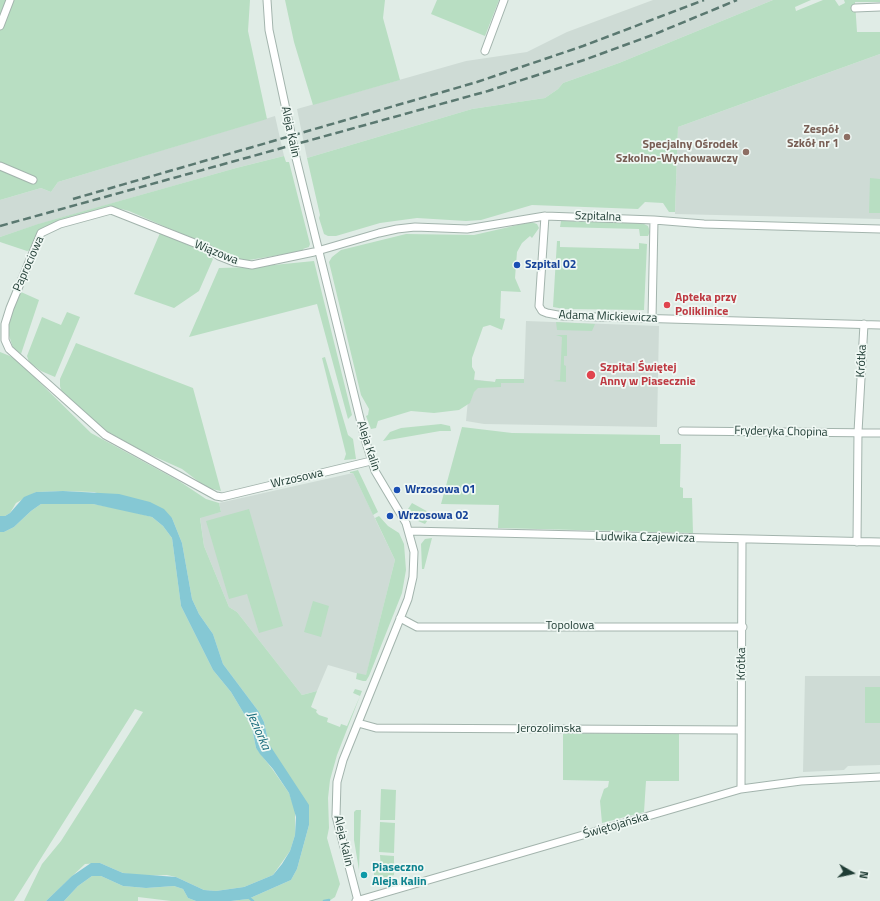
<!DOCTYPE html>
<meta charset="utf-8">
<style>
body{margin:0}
#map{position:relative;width:880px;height:901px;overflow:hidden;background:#e0ece6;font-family:"Titillium Web",sans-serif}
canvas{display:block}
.north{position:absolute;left:832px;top:853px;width:40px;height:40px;-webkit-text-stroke:3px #f0f8f4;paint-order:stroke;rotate:99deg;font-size:11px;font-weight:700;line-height:16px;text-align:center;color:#203d35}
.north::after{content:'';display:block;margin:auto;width:14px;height:18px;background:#203d35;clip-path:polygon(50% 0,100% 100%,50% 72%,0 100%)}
</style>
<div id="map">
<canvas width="880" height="901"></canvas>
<div class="north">N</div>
</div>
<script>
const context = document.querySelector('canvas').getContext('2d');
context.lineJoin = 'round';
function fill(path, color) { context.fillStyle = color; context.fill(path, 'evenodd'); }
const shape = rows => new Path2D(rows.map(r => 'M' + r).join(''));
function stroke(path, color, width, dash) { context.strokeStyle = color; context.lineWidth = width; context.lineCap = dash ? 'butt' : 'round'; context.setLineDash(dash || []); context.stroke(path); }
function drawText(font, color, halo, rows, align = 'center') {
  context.font = font + ' "Titillium Web",sans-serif'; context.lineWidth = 3.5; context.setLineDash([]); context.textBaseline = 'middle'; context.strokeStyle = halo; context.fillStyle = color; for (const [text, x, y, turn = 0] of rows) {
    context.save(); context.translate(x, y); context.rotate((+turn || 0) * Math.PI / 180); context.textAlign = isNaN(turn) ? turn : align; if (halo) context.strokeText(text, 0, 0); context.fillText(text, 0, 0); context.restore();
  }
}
fill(shape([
 [653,0,773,0,619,63,563,83,558,89,545,98,472,109,307,158,297,109,466,61,527,52,567,32],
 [880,54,880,219,675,214,678,127],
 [275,116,284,156,236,168,39,224,0,237,0,200,41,188,51,192,58,182],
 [526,321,659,326,657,427,484,424,466,421,470,379,495,382,496,379,524,379],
 [353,473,395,560,366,676,328,665,317,691,302,695,237,612,229,607,204,546,200,517,221,512,219,503],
 [805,676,880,676,880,765,848,766,844,770,803,772]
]), '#cedbd5');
fill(shape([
 [0,0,250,0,248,31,267,119,58,182,51,192,41,188,0,200],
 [285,0,385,0,383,18,400,80,313,105,294,42],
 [437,0,499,0,485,36,431,14],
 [773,0,811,0,795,7,796,11,823,0,835,0,839,6,845,3,844,0,880,0,880,2,855,2,857,32,880,32,880,54,678,127,675,212,669,212,663,203,645,202,638,209,532,205,481,220,466,221,417,218,380,223,336,236,328,236,324,234,319,218,320,215,307,158,472,109,545,98,558,89,563,83,619,63],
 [284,156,286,162,289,162,310,244,309,247,303,249,304,251,243,261,230,257,205,244,129,211,117,208,107,208,48,226,31,250,27,251,0,242,0,237,38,224,236,168],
 [870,178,880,179,880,213,869,213],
 [561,221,642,223,648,226,650,232,648,236,640,236,639,229,560,227],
 [531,222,537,224,539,228,532,238,530,236,522,243,517,252,515,278,521,292,501,291,500,318,505,319,502,330,490,325,483,327,472,358,472,367,475,372,474,380,495,382,496,379,524,379,524,383,501,383,501,387,478,388,474,392,470,403,459,410,434,413,411,411,378,421,376,428,371,429,366,416,368,415,369,409,361,395,329,262,332,257,341,250,406,234,474,235],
 [160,233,207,253,213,259,199,291,174,308,134,294],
 [557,241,560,241,560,247,639,249,639,243,647,244,644,310,564,309,553,307],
 [314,261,352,415,348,419,317,304,189,337,219,268,253,267],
 [21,292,39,300,21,354,13,348,8,332,10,317],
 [67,312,80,317,55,377,41,371,29,362,27,356,42,317,61,325],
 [556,322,595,324,592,331,557,330],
 [556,335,567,335,567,356,564,356,564,365,566,366,566,382,553,381,560,380,562,337],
 [76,343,193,388,221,491,207,488,182,469,142,451,101,428,86,416,61,390,60,386,60,379],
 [0,352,10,356,19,362,91,433,179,481,206,499,219,503,221,512,200,518,204,546,229,607,237,612,302,695,317,691,311,707,317,710,316,712,319,715,328,718,327,722,340,727,341,724,347,726,360,696,353,693,355,689,362,691,337,755,330,780,328,798,329,828,327,838,340,884,335,897,329,901,231,901,248,899,291,880,297,869,309,825,269,744,264,722,259,712,223,664,213,634,199,614,192,599,182,543,172,518,94,492,63,491,36,492,16,503,10,513,5,516,0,516],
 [325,357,348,435,353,439,356,459,344,460,346,454,322,358],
 [441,424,450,426,451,431,440,431,383,441,390,432,401,428],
 [462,427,512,433,660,435,660,444,681,444,680,487,683,488,683,498,692,498,693,533,498,528,499,505,441,504],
 [358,470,378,512,373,515,353,473,350,473,350,472],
 [412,503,432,514,425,524,418,521,408,509],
 [41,504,93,504,126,510,152,517,163,526,172,538,181,606,213,670,231,692,246,717,252,728,256,748,273,770,289,793,295,810,295,835,290,851,273,875,244,887,216,891,204,890,176,877,167,875,140,876,123,873,100,863,85,864,46,901,24,901,42,864,61,841,143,712,135,709,14,901,0,901,0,532,4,532,14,527,31,511],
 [249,509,283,626,259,633,247,594,229,599,206,521],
 [379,516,388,526,399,533,404,544,406,570,402,593,369,676,366,681,363,681,356,679,357,673,366,675,395,560,375,518],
 [432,538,424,569,422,569,421,544,425,539],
 [313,601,329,606,321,637,304,632],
 [865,687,880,687,880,723,865,723],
 [563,733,679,734,679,781,646,781,644,812,602,823,600,801,604,789,608,787,609,781,563,780],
 [381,789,396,790,395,820,380,820],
 [356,810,361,810,359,870,354,840,354,812],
 [380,822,395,823,394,853,379,852],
 [380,855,394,856,394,875,376,881,374,880,374,870,381,870],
 [92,876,101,876,123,886,146,888,174,886,183,889,188,898,196,901,171,901,138,897,138,901,64,901,78,886]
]), '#b8dec2');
fill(shape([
 [63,491,119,494,150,502,164,509,172,518,182,543,192,599,199,614,213,634,223,664,259,712,264,722,269,744,309,805,309,825,297,869,291,880,248,899,231,901,196,901,188,898,183,889,174,886,146,888,123,886,101,876,92,876,78,886,64,901,46,901,72,876,91,863,100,863,123,873,176,877,204,890,216,891,244,887,273,875,282,864,290,851,295,835,296,817,289,793,273,769,260,754,256,748,252,728,246,717,231,692,213,670,181,606,172,538,163,526,152,517,93,504,41,504,31,511,14,527,4,532,0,532,0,516,5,516,10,513,24,497,36,492]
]), '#85c8d4');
stroke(shape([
 [247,896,253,901],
 [324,901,329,900]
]), '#85c8d4', 2.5);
const minor = shape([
 [267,0,269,30,287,114],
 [855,8,880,7],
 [0,26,10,0],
 [485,51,504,0],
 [296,158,365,439,375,471,406,523,414,552,413,577,408,599,343,760,337,782,336,816,358,901],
 [0,166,33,180],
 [545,216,539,306,542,311,547,313,563,316,880,325],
 [652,318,654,220],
 [682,431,880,433],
 [371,461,222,497,216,496,105,435,9,349,5,340,5,324,10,308,41,233,60,224,111,210,207,248,219,256,234,262,252,265,314,252,379,233,397,229,415,227,467,229,545,216,654,220,704,224,880,229],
 [409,531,880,542],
 [857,542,858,432,864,324],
 [400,618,417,627,743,627],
 [358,723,376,728,741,730],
 [741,789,742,540],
 [356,901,741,789,801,781,880,777]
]);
stroke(minor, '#a3b4ad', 9);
stroke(minor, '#fff', 7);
stroke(shape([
 [73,199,477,82,583,46,704,0],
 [0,226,488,91,587,59,655,34,737,0]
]), '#5a7870', 2.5, [8, 4]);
const minorBridge = shape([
 [287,114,296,158]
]);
stroke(minorBridge, '#a3b4ad', 9, []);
stroke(minorBridge, '#fff', 7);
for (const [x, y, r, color] of [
 [847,137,4,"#8d6e63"],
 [746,152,4,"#8d6e63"],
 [517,265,4,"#1a4fb4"],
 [667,305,4,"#e0444e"],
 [591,375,5,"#e0444e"],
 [397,490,4,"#1a4fb4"],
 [390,516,4,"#1a4fb4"],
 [364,875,4,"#0f9aa8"]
]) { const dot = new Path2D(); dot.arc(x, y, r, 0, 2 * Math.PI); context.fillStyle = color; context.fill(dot); stroke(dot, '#f0f8f4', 1.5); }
drawText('bold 12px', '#785e54', '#f0f8f4', [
 ["Zespół",839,130],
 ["Szkół nr 1",839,144],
 ["Specjalny Ośrodek",738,145],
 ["Szkolno-Wychowawczy",738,159]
], 'right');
drawText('12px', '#203d35', '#f0f8f4', [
 ["Aleja Kalin",290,132,78],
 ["Szpitalna",598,217,2],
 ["Wiązowa",216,253,22],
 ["Paprociowa",29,264,-66],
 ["Adama Mickiewicza",608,317,2],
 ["Krótka",862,361,-87],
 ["Fryderyka Chopina",781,432,1],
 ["Aleja Kalin",368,446,72],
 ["Wrzosowa",297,479,-13],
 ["Ludwika Czajewicza",645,538,1],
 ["Topolowa",570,626],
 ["Krótka",742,664,-89],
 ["Jerozolimska",549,729],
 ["Świętojańska",616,826,-16],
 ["Aleja Kalin",343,841,77]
]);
drawText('bold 12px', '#164399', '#f0f8f4', [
 ["Szpital 02",525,265],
 ["Wrzosowa 01",405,490],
 ["Wrzosowa 02",398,516]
], 'left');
drawText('bold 12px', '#be3a42', '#f0f8f4', [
 ["Apteka przy",675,298],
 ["Poliklinice",675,312],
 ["Szpital Świętej",600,368],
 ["Anny w Piasecznie",600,382]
], 'left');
drawText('bold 12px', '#0d838f', '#f0f8f4', [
 ["Piaseczno",372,868],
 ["Aleja Kalin",372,882]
], 'left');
drawText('italic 13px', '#186b7b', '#f0f8f4', [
 ["Jeziorka",258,731,66]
]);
</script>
